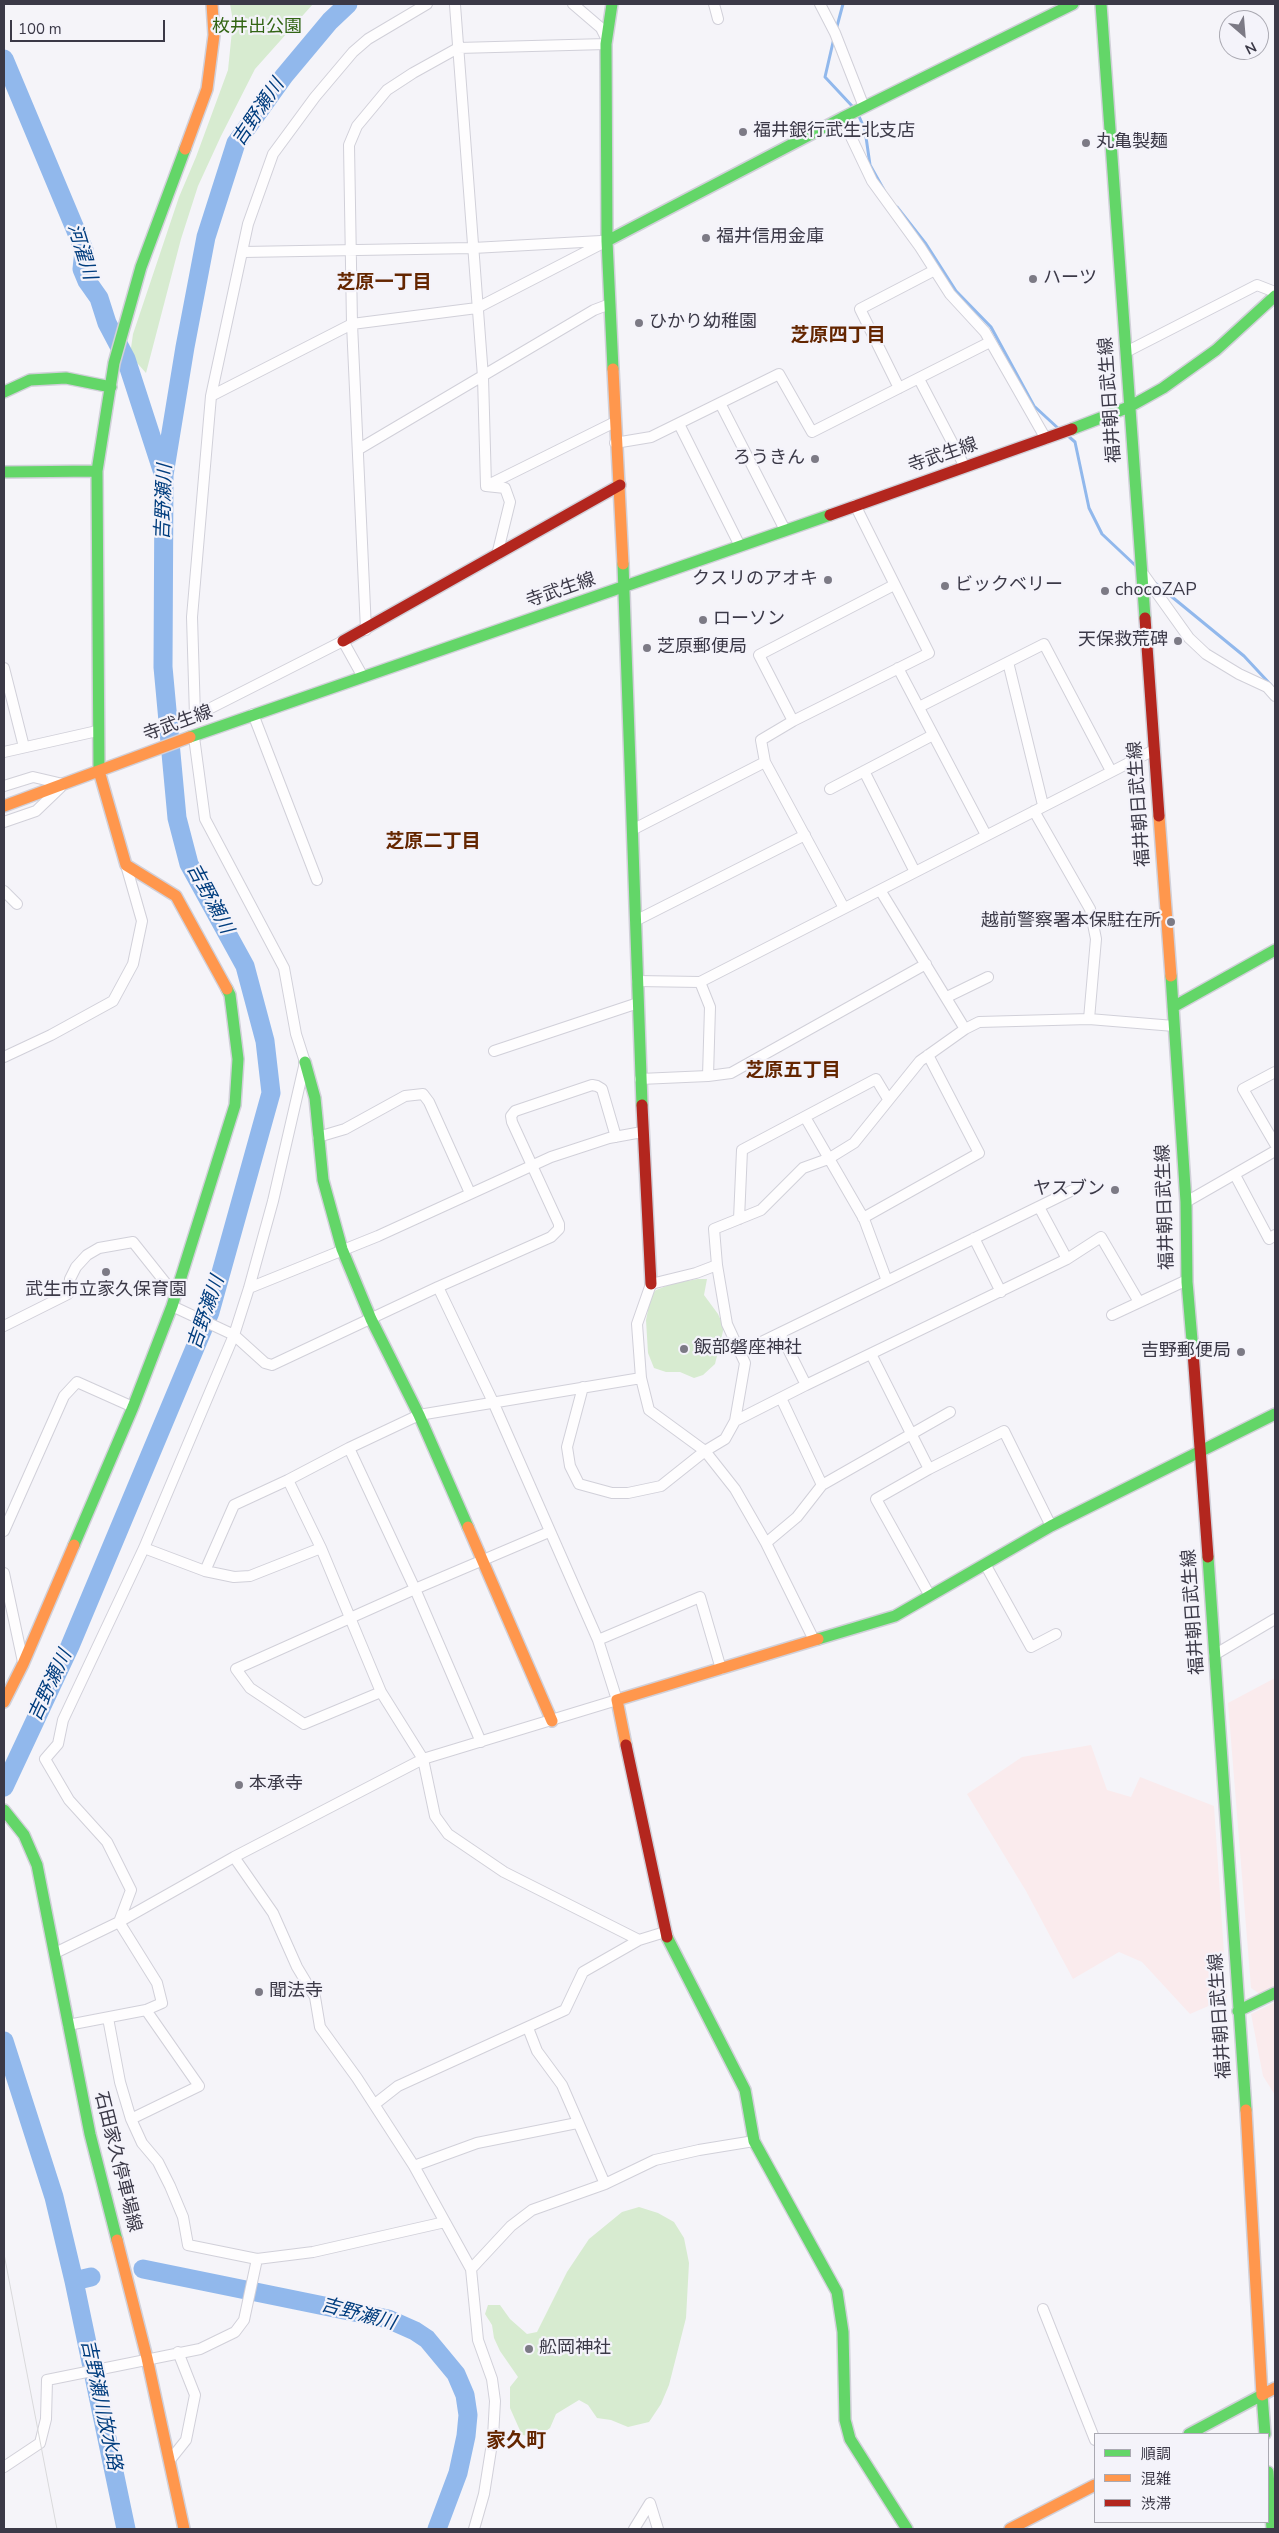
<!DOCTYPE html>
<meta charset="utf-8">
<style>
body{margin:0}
#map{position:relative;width:1279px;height:2533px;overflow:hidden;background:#f5f4f9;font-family:"Nunito Sans","Noto Sans JP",sans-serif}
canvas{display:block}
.frame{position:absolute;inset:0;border:5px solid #3b3947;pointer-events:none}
.legend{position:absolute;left:1094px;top:2433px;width:175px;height:90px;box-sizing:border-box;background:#f4f3fa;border:1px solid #aaa9b2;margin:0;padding:6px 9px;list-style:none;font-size:15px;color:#3b3947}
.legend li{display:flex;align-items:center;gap:10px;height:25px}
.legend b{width:25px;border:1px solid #aaa9b2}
.north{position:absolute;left:1219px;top:10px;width:50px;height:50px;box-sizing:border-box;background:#f4f3fa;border:1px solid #aaa9b2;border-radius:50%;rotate:153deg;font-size:14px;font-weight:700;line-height:20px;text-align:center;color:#3b3947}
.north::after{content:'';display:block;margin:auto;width:18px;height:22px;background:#7c7a85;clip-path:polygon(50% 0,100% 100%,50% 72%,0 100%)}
.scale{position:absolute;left:10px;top:20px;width:155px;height:22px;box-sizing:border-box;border:2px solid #3b3947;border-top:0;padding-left:6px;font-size:15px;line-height:18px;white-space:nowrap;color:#3b3947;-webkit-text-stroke:4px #f4f3fa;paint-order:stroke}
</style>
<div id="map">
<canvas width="1279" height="2533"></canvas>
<div class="frame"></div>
<ul class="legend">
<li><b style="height:6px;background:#63d668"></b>順調</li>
<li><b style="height:6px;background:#ff974d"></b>混雑</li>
<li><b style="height:6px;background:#b3261e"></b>渋滞</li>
</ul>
<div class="north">N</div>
<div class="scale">100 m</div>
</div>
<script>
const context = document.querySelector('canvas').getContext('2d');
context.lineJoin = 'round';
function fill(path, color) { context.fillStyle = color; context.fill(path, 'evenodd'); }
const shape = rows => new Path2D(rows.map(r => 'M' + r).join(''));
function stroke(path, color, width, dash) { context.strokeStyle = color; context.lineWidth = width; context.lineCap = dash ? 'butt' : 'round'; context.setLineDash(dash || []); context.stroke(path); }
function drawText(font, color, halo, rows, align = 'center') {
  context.font = font + ' "Nunito Sans","Noto Sans JP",sans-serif'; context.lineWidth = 4.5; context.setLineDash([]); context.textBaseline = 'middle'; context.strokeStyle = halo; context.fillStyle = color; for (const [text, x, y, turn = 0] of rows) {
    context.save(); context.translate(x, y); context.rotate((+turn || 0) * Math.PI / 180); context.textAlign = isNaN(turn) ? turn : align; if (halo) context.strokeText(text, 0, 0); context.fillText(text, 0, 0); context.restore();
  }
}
fill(shape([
 [1275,1678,1275,1986,1260,1994,1251,1988,1228,1703],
 [1091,1745,1107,1790,1131,1797,1140,1777,1214,1806,1227,1998,1190,2014,1142,1962,1119,1952,1073,1979,1026,1891,967,1794,1022,1757],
 [1275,2002,1275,2095,1263,2076,1251,2014]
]), '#faebed');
fill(shape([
 [230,4,313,4,255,69,221,136,198,186,181,239,146,373,130,355,133,334,179,197,196,157,228,70,233,21],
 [698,1279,707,1279,704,1295,718,1314,724,1327,715,1364,703,1375,694,1378,680,1372,666,1372,654,1368,648,1353,646,1320,651,1295,656,1290,674,1283],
 [639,2207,658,2213,674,2222,684,2238,689,2263,686,2318,669,2385,661,2404,649,2422,628,2427,611,2420,597,2418,588,2405,579,2400,556,2414,550,2428,538,2437,522,2435,510,2408,510,2387,518,2377,500,2351,494,2338,492,2325,485,2314,488,2305,500,2305,510,2319,527,2334,537,2332,567,2272,589,2239,622,2212]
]), '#d7ebd0');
stroke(shape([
 [836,30,843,4],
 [834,38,825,77,853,107],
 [858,114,865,130,870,165,884,190],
 [897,207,926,244,956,291,991,327,1034,406,1060,430],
 [1067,435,1075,442,1089,508,1102,534,1136,566],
 [1155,583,1244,656,1271,685]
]), '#91b8ec', 3);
stroke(shape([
 [4,59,84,250,82,269,87,281,99,298,107,323,126,359,163,473],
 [4,1787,70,1646,210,1312,271,1093,265,1041,245,966,189,864,177,818,163,667,164,475,185,347,206,237,236,143,284,76,330,21,348,4],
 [4,2041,54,2197,74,2281,91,2277],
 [143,2269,388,2319,415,2331,427,2339,456,2374,465,2395,468,2415,466,2436,458,2473,437,2529],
 [74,2281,126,2529]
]), '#91b8ec', 19);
const street = shape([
 [573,4,601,28,606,38],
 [714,4,718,19],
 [820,4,835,33,864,107],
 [455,5,483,377,486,486,505,488,510,502,497,555],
 [842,118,872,181,920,247,950,294,985,332,1046,439],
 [243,252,473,248,601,241],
 [1126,352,1257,285,1275,292],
 [919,379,965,467],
 [899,388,860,309,933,271],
 [211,396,352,324,477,308,607,241],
 [720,403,785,530],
 [679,424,740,546],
 [615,443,651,437,779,374,812,432,990,342],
 [359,449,594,310,610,304],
 [486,486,615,422],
 [1144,575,1189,638,1206,654,1239,674,1267,687,1275,696],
 [366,630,352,324,349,145,357,126,387,90,413,73,458,48,606,44],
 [1008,662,1043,805],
 [4,668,24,747],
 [898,668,986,835],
 [363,677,343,641,195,716,192,617,211,396,248,224,273,154,315,97,353,52,368,39,427,4],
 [919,707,1044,644,1111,771],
 [253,714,317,880],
 [793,721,759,655,894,585],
 [4,752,97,731],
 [864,771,915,872],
 [4,786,33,777,63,784],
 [830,789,933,735],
 [1034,811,1090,909,1096,939,1089,1019],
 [4,822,36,811,60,788],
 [632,830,765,762],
 [880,890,965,1029],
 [4,891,17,904],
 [844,908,765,762,761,740,793,721,929,653,855,505],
 [635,921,805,835],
 [637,981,700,982,1154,750],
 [947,997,988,977],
 [494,1051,638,1003],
 [4,1057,51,1035,113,1001,133,964,142,921,126,865],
 [1275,1072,1243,1089,1275,1144],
 [708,1076,731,1073,926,964],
 [640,1079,708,1076,710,1007,700,982],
 [805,1117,864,1219,887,1281,780,1333,806,1385,1067,1259,1101,1237,1139,1302],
 [318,1137,345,1129,405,1096,423,1094,429,1102,470,1193],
 [1235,1175,1269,1239,1275,1235],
 [1186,1202,1275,1151],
 [1039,1207,1067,1259],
 [863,1218,979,1153,928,1055],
 [739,1219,742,1150,876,1079,888,1099],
 [974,1238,1001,1292],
 [717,1265,727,1324,745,1363,735,1421],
 [887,1281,1077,1188],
 [438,1287,551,1237,559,1229,559,1224,512,1122,511,1116,515,1111,592,1085,597,1086,602,1089,616,1137],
 [249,1288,378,1236,551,1157,609,1138,642,1132],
 [1112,1315,1187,1280],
 [4,1326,68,1294,70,1279,76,1267,87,1255,99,1248,133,1242,176,1296],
 [741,1352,780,1333],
 [871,1354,929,1469,1004,1431,1051,1526],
 [583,1387,567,1447,570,1466,579,1484,612,1493,628,1493,661,1486,705,1451,725,1439,735,1421,806,1385],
 [781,1398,822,1485],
 [349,1448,415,1589,481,1742],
 [929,1469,876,1499,930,1596],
 [288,1480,321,1548,381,1692,423,1759,435,1816,448,1834,504,1872,639,1940],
 [4,1531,64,1396,77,1382,133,1407],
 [766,1543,797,1517,822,1485,950,1412],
 [144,1548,205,1571,234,1577,250,1576,321,1548],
 [985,1564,1031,1647,1056,1634],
 [205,1571,234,1505,288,1480,349,1448,419,1415,641,1378],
 [4,1573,23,1662],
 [598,1640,700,1597,721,1669],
 [814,1640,766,1543,735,1489,705,1451,649,1410,641,1378,637,1324,651,1284,696,1273,717,1265,714,1229,761,1210,803,1168,828,1159,854,1143,920,1061,965,1029,979,1022,1089,1019,1174,1026],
 [1214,1655,1275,1619],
 [381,1692,304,1724,250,1688,236,1669,415,1589,549,1532],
 [234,1857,273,1913,297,1967,315,1997,320,2027,357,2078,414,2166,471,2269,478,2340,492,2379,495,2401,493,2437,484,2494,474,2529],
 [55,1953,119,1922,234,1857,423,1759,617,1700,598,1640,494,1404,438,1287,272,1365,265,1363,234,1335,172,1306],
 [108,2018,120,2082,131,2119,142,2143,158,2162,170,2186,183,2217,188,2245,257,2259,313,2252,445,2222],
 [68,2025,146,2010,162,2003,157,1983,119,1922,131,1890,107,1842,69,1800,45,1759,58,1744,63,1720,144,1548,234,1335,249,1288,273,1201,305,1062,296,1034,284,968,205,819,194,737],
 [528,2028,537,2051,562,2085,605,2184],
 [375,2104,398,2086,565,2010,583,1972,639,1940,665,1932],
 [131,2119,199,2086,146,2010],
 [414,2166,477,2143,577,2123],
 [471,2269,511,2226,532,2210,605,2184,655,2160,699,2150,754,2141],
 [1043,2309,1095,2440],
 [170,2460,186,2440,195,2395,178,2352],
 [4,2467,40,2443,46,2419,47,2380,200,2349,235,2332,244,2320,257,2259],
 [634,2529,650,2503,658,2529]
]);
const fast = shape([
 [612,4,606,44,607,241,613,369],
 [1101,4,1145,618],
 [607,241,842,118,1073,4],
 [4,392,30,380,66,378,111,387],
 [1072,429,1129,407,1163,388,1216,350,1275,296],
 [4,472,97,471],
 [623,564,642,1105],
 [190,737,830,515],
 [99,771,97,471,114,363,141,267,185,149],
 [1171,976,1186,1202,1187,1282,1193,1352],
 [1173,1007,1275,950],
 [305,1062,315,1098,323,1180,342,1249,371,1319,419,1415,468,1527],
 [74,1545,133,1407,172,1306,235,1105,238,1059,230,995,227,989],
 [1208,1557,1246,2110],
 [818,1639,895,1616,1051,1526,1275,1414],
 [4,1810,24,1835,37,1865,90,2134,117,2240],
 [667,1937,745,2090,754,2141,837,2292,843,2332,845,2420,850,2439,907,2529],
 [1238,2011,1275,1993],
 [1189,2434,1262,2395,1265,2434],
 [1268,2472,1272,2529]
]);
const slow = shape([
 [185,149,207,89,214,35,212,4],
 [613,369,623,564],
 [99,771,126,865,176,896,227,989],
 [4,806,190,737],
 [1159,816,1171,976],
 [468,1527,552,1721],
 [4,1702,23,1664,74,1545],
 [626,1745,617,1700,818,1639],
 [1246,2110,1262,2395,1275,2388],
 [117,2240,147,2358,184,2529],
 [1010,2529,1095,2485]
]);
const jam = shape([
 [830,515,1072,429],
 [1145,618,1159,816],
 [343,641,620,485],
 [642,1105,651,1284],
 [1193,1352,1208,1557],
 [626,1745,667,1937]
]);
stroke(street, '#d1d0d9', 12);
stroke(fast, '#d1d0d9', 14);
stroke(slow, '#d1d0d9', 14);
stroke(jam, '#d1d0d9', 14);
stroke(street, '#fefdfe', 10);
stroke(fast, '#63d668', 11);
stroke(slow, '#ff974d', 11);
stroke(jam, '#b3261e', 11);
stroke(shape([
 [4,2254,57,2529]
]), '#d9d9db', 1);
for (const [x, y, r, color] of [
 [743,132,5,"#7c7a85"],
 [1086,143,5,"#7c7a85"],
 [706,238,5,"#7c7a85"],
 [1033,279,5,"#7c7a85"],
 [639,323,5,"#7c7a85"],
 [815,459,5,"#7c7a85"],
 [828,580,5,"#7c7a85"],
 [945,586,5,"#7c7a85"],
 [1105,591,5,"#7c7a85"],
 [703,620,5,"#7c7a85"],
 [1178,641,5,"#7c7a85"],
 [647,648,5,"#7c7a85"],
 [1171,922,5,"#7c7a85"],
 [1115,1190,5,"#7c7a85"],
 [106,1272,5,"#7c7a85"],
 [684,1349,5,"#7c7a85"],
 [1241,1352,5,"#7c7a85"],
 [239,1785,5,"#7c7a85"],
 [259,1992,5,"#7c7a85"],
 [529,2349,5,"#7c7a85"]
]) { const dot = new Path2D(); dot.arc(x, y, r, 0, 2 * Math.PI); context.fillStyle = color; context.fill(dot); stroke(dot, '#f4f3fa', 2); }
drawText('18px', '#336515', '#f4f3fa', [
 ["枚井出公園",257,28]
]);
drawText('18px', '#3b3947', '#f4f3fa', [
 ["福井銀行武生北支店",753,132],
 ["丸亀製麺",1096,143],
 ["福井信用金庫",716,238],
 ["ハーツ",1043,279],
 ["ひかり幼稚園",649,323],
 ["ろうきん",805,459,"right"],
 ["クスリのアオキ",818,580,"right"],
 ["ビックベリー",955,586],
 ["chocoZAP",1115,591],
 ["ローソン",713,620],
 ["天保救荒碑",1168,641,"right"],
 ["芝原郵便局",657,648],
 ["越前警察署本保駐在所",1161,922,"right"],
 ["ヤスブン",1105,1190,"right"],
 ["武生市立家久保育園",106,1291,"center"],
 ["飯部磐座神社",694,1349],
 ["吉野郵便局",1231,1352,"right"],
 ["本承寺",249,1785],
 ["聞法寺",269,1992],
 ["舩岡神社",539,2349]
], 'left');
drawText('18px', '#3b3947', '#f4f3fa', [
 ["福井朝日武生線",1111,400,-94],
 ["寺武生線",943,456,-19],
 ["寺武生線",561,591,-19],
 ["寺武生線",178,724,-20],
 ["福井朝日武生線",1140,804,-94],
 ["福井朝日武生線",1166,1207,-92],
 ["福井朝日武生線",1194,1612,-94],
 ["福井朝日武生線",1221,2016,-94],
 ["石田家久停車場線",117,2162,76]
]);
drawText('italic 19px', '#013d7e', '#f4f3fa', [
 ["吉野瀬川",259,113,-56],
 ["河濯川",81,252,73],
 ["吉野瀬川",165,502,-88],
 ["吉野瀬川",209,899,62],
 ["吉野瀬川",207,1313,-71],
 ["吉野瀬川",51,1686,-65],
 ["吉野瀬川",358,2315,15],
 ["吉野瀬川放水路",100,2405,78]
]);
drawText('bold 19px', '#642600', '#f4f3fa', [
 ["芝原一丁目",384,283],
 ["芝原四丁目",838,336],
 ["芝原二丁目",433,842],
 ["芝原五丁目",793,1071]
]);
drawText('bold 20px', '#642600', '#f4f3fa', [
 ["家久町",516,2442]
]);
</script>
